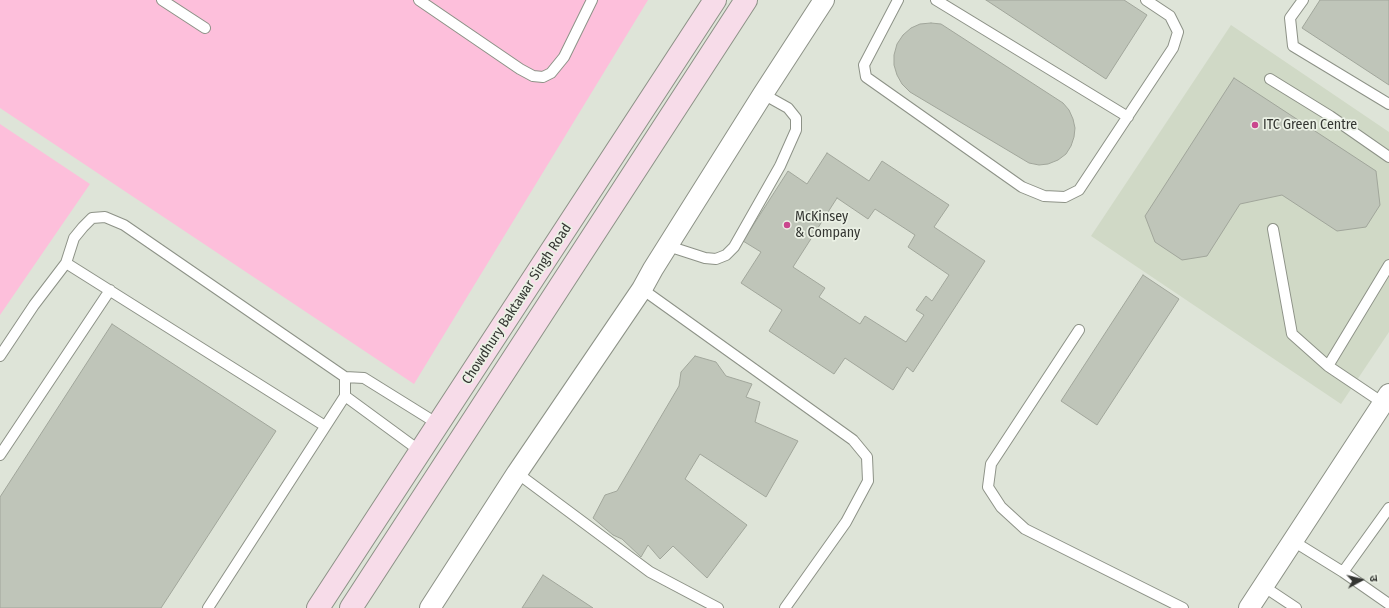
<!DOCTYPE html>
<meta charset="utf-8">
<style>
body{margin:0}
#map{position:relative;width:1389px;height:608px;overflow:hidden;background:#dee4d8;font-family:"Fira Sans Condensed","Noto Sans Devanagari",sans-serif}
canvas{display:block}
.north{position:absolute;left:1341px;top:560px;width:40px;height:40px;-webkit-text-stroke:3px #ebf1e5;paint-order:stroke;rotate:83deg;font-size:11px;font-weight:700;line-height:16px;text-align:center;color:#343632}
.north::after{content:'';display:block;margin:auto;width:14px;height:18px;background:#343632;clip-path:polygon(50% 0,100% 100%,50% 72%,0 100%)}
</style>
<div id="map">
<canvas width="1389" height="608"></canvas>
<div class="north">उ</div>
</div>
<script>
const context = document.querySelector('canvas').getContext('2d');
context.lineJoin = 'round';
function fill(path, color) { context.fillStyle = color; context.fill(path, 'evenodd'); }
const shape = rows => new Path2D(rows.map(r => 'M' + r).join(''));
function stroke(path, color, width, dash) { context.strokeStyle = color; context.lineWidth = width; context.lineCap = dash ? 'butt' : 'round'; context.setLineDash(dash || []); context.stroke(path); }
function drawText(font, color, halo, rows, align = 'center') {
  context.font = font + ' "Fira Sans Condensed",sans-serif'; context.lineWidth = 3.5; context.setLineDash([]); context.textBaseline = 'middle'; context.strokeStyle = halo; context.fillStyle = color; for (const [text, x, y, turn = 0] of rows) {
    context.save(); context.translate(x, y); context.rotate((+turn || 0) * Math.PI / 180); context.textAlign = isNaN(turn) ? turn : align; if (halo) context.strokeText(text, 0, 0); context.fillText(text, 0, 0); context.restore();
  }
}
fill(shape([
 [1231,25,1389,132,1389,332,1341,404,1091,236]
]), '#d0d9c6');
fill(shape([
 [0,0,648,0,414,384,0,108],
 [0,124,90,184,0,315]
]), '#fdbfdb');
const building = shape([
 [986,0,1124,0,1147,15,1106,79,986,0],
 [1320,0,1389,0,1389,85,1302,28,1320,0],
 [931,23,941,24,1063,103,1069,110,1073,119,1075,128,1074,137,1071,146,1066,154,1058,160,1048,164,1039,165,1029,163,910,92,902,84,897,75,894,65,894,55,897,44,903,35,911,28,920,24,931,23],
 [1234,78,1376,171,1380,205,1366,227,1337,231,1282,195,1240,204,1207,256,1182,260,1155,242,1145,216,1234,78],
 [827,153,869,181,882,161,949,205,934,227,985,261,913,372,907,367,893,390,845,358,834,374,769,331,782,310,741,283,761,252,743,241,788,171,807,184,827,153],
 [837,198,868,219,875,209,915,235,908,247,949,275,932,301,926,296,916,310,924,315,906,342,865,316,860,324,819,297,825,288,793,267,837,198],
 [1143,275,1179,299,1097,425,1061,401,1143,275],
 [112,324,276,431,161,608,0,608,0,497,112,324],
 [695,356,716,362,726,376,752,384,746,397,760,402,755,422,798,441,766,497,700,454,685,479,747,525,707,578,673,546,660,559,648,545,641,557,622,539,613,535,593,518,605,495,617,491,679,386,681,372,695,356],
 [543,575,593,608,522,608,543,575]
]);
fill(building, '#bfc5b9');
stroke(building, '#a1a69b', 1);
const service = shape([
 [162,0,205,28],
 [419,0,520,69,533,76,543,77,551,73,564,57,592,0],
 [898,0,864,65,866,77,1022,187,1044,196,1065,197,1079,190,1173,48,1178,32,1170,16,1146,0],
 [936,0,1128,117],
 [1303,0,1290,18,1293,46,1389,104],
 [1270,79,1330,116,1389,157],
 [1273,229,1292,334,1328,366],
 [668,246,705,258,716,259,726,255,734,247,780,166,796,130,796,118,788,108,763,94],
 [66,263,74,238,83,227,92,218,105,217,124,225,345,377],
 [642,289,853,440,867,457,868,481,846,522,785,608],
 [1079,330,991,464,988,487,1001,507,1025,529,1183,608],
 [0,356,34,305,66,263,325,426],
 [345,396,420,451],
 [1383,403,1328,366,1389,265],
 [0,455,110,290],
 [517,473,650,572,718,608],
 [1293,541,1343,572,1389,604],
 [1343,572,1389,508],
 [1263,586,1296,608],
 [208,608,345,396,345,377,364,378,438,424]
]);
const minor = shape([
 [430,608,517,473,642,289,653,269,763,94,824,0],
 [1249,608,1389,394]
]);
const secondary = shape([
 [318,608,715,0],
 [351,608,746,0]
]);
stroke(service, '#8d9287', 12);
stroke(minor, '#8d9287', 22);
stroke(secondary, '#8d9287', 24);
stroke(service, '#fff', 10);
stroke(minor, '#fff', 20);
stroke(secondary, '#f7dce9', 22);
for (const [x, y, r, color] of [
 [1255,125,4,"#ca478e"],
 [787,225,4,"#ca478e"]
]) { const dot = new Path2D(); dot.arc(x, y, r, 0, 2 * Math.PI); context.fillStyle = color; context.fill(dot); stroke(dot, '#ebf1e5', 1.5); }
drawText('14px', '#343632', '#ebf1e5', [
 ["ITC Green Centre",1263,125],
 ["McKinsey",795,217],
 ["& Company",795,233]
], 'left');
drawText('14px', '#343632', '#ebf1e5', [
 ["Chowdhury Baktawar Singh Road",517,304,-57]
]);
</script>
